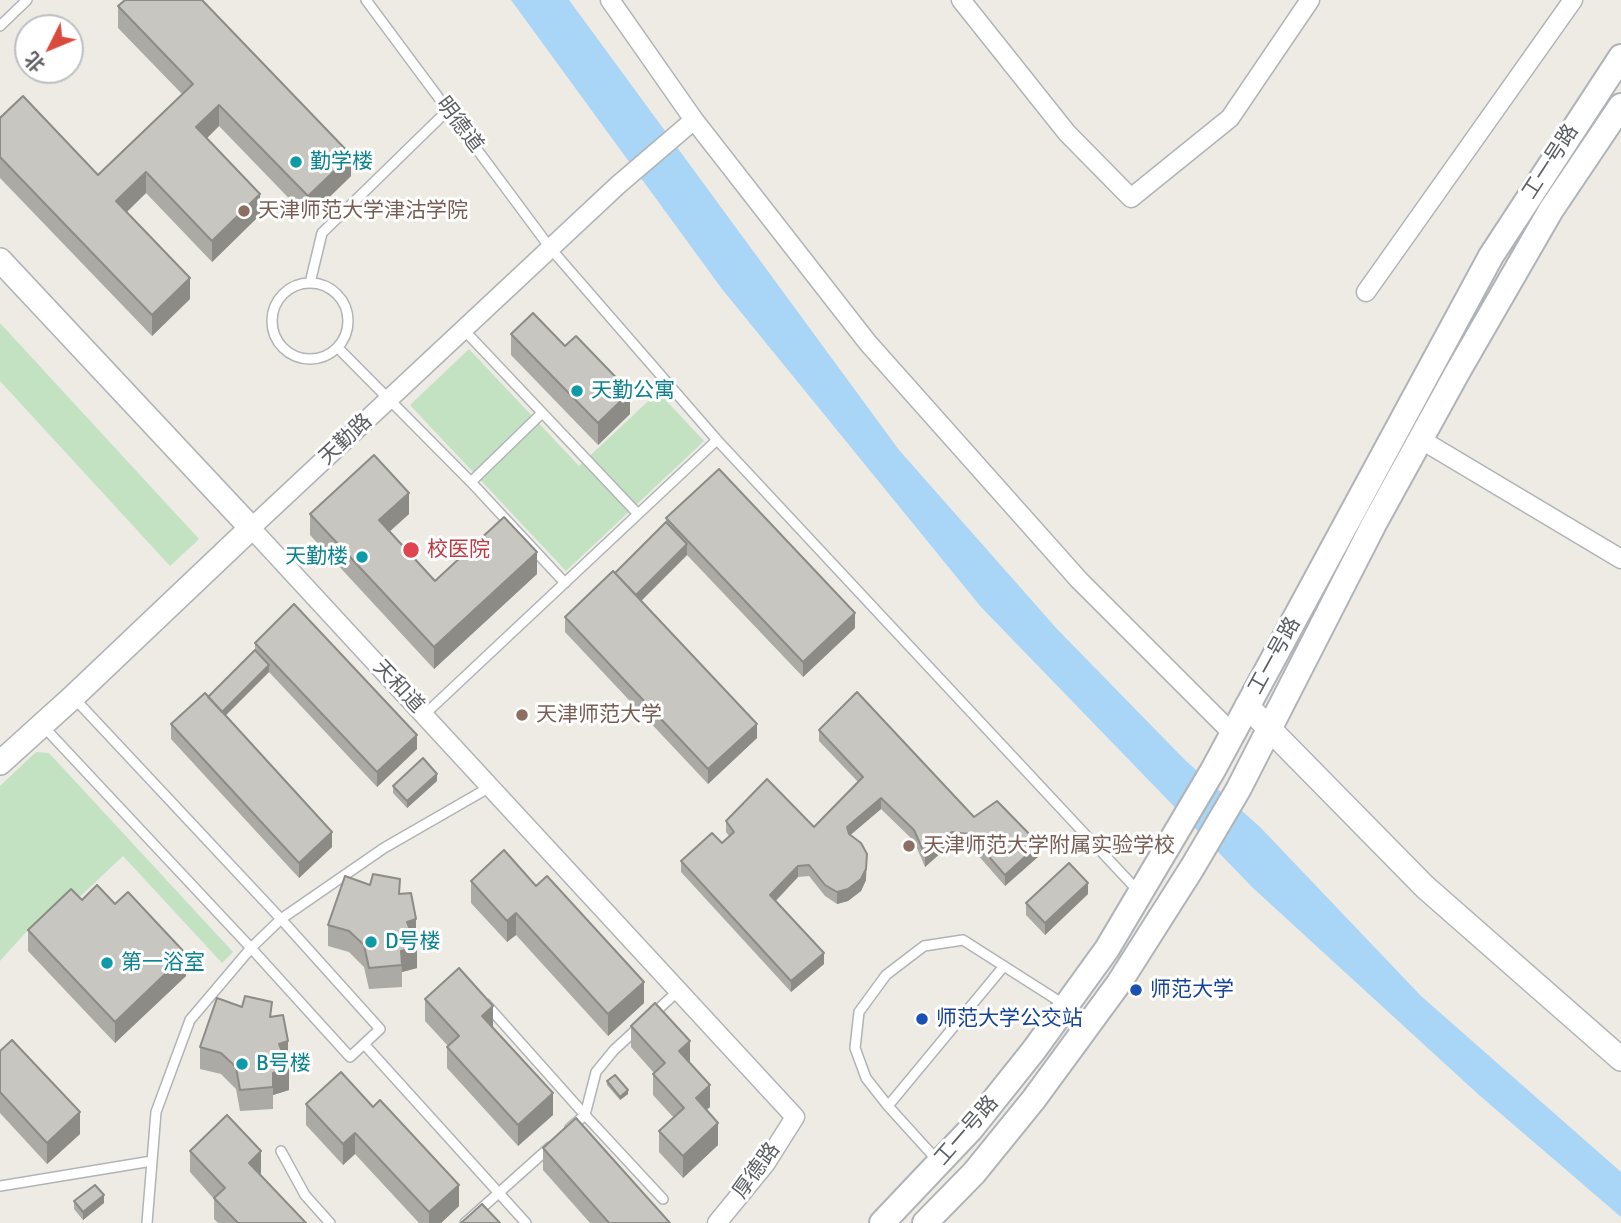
<!DOCTYPE html>
<meta charset="utf-8">
<style>
body{margin:0}
#map{position:relative;width:1621px;height:1223px;overflow:hidden;background:#edebe4;font-family:Signika,"Noto Sans SC",sans-serif}
canvas{display:block}
.north{position:absolute;left:14px;top:14px;width:70px;height:70px;box-sizing:border-box;background:#fff;border:2px solid #bebfc1;border-radius:50%;rotate:227deg;font-size:19px;font-weight:700;line-height:28px;text-align:center;color:#5c5f63}
.north::after{content:'';display:block;margin:auto;width:24px;height:32px;background:#d94a3d;clip-path:polygon(50% 0,100% 100%,50% 72%,0 100%)}
</style>
<div id="map">
<canvas width="1621" height="1223"></canvas>
<div class="north">北</div>
</div>
<script>
const context = document.querySelector('canvas').getContext('2d');
context.lineJoin = 'round';
function fill(path, color) { context.fillStyle = color; context.fill(path, 'evenodd'); }
const shape = rows => new Path2D(rows.map(r => 'M' + r).join(''));
function stroke(path, color, width, dash) { context.strokeStyle = color; context.lineWidth = width; context.lineCap = dash ? 'butt' : 'round'; context.setLineDash(dash || []); context.stroke(path); }
function drawText(font, color, halo, rows, align = 'center') {
  context.font = font + ' Signika,"Noto Sans SC",sans-serif'; context.lineWidth = 6; context.setLineDash([]); context.textBaseline = 'middle'; context.strokeStyle = halo; context.fillStyle = color; for (const [text, x, y, turn = 0] of rows) {
    context.save(); context.translate(x, y); context.rotate((+turn || 0) * Math.PI / 180); context.textAlign = isNaN(turn) ? turn : align; if (halo) context.strokeText(text, 0, 0); context.fillText(text, 0, 0); context.restore();
  }
}
fill(shape([
 [0,323,199,539,170,566,0,381],
 [469,349,579,466,658,392,704,441,566,571,410,405],
 [36,752,49,753,233,952,222,963,123,856,68,908,28,930,0,961,0,786]
]), '#c2e2c2');
fill(shape([
 [511,0,569,0,899,450,1057,629,1185,760,1260,827,1421,996,1621,1172,1621,1217,1479,1095,1253,888,981,607,722,289]
]), '#a9d5f7');
const service = shape([
 [366,0,551,249,717,440,1139,892],
 [0,26,27,0],
 [310,283,322,233,448,110],
 '272 321a38 38 0 1 1 76 0a38 38 0 1 1-76 0Z',
 [464,330,638,514],
 [338,348,471,482,565,583],
 [471,482,542,413],
 [74,698,281,919,251,948,190,1020,156,1112,147,1223],
 [424,715,717,440],
 [43,726,251,948,350,1057,380,1029,281,919,384,848,490,787],
 [486,1004,585,1115,570,1128],
 [652,1015,678,991],
 [639,1027,614,1050,596,1072,585,1115,663,1199],
 [364,1044,526,1223],
 [888,1106,1004,966],
 [281,1151,305,1195,330,1223],
 [937,1160,888,1106,866,1078,855,1048,859,1012,886,975,924,946,963,940,1065,1005],
 [0,1186,152,1161],
 [465,1223,550,1147]
]);
const minor = shape([
 [610,0,694,120,868,343,1079,580,1232,733],
 [961,0,1067,133,1131,198,1230,118,1310,0],
 [694,120,618,185,251,528,795,1117,766,1163,717,1223],
 [1366,292,1573,0],
 [1420,439,1621,559]
]);
const tertiary = shape([
 [0,260,251,528,73,697,0,763],
 [1247,706,1425,887,1621,1059]
]);
const secondary = shape([
 [882,1223,971,1129,1034,1050,1107,949,1213,770,1491,256,1621,57],
 [925,1223,974,1173,1034,1099,1119,983,1192,868,1238,790,1375,522,1457,373,1551,210,1621,106]
]);
stroke(service, '#b1b4b7', 12);
stroke(minor, '#b1b4b7', 21);
stroke(tertiary, '#b1b4b7', 26);
stroke(secondary, '#b0b3b7', 28);
stroke(service, '#fff', 9);
stroke(minor, '#fff', 18);
stroke(tertiary, '#fff', 23);
stroke(secondary, '#fff', 24);
fill(shape([
 [118,6,351,176,308,218,219,126,207,138,260,215,212,262,146,193,127,212,190,299,152,336,0,178,0,118,98,175,182,94,118,28],
 [511,334,630,414,598,445,511,355],
 [310,514,409,514,390,531,435,581,537,574,434,669,310,535],
 [666,518,855,628,803,677,687,555,641,601,757,738,708,784,565,632,565,617,615,573,666,522],
 [255,643,417,749,377,787,269,672,225,716,332,847,299,878,171,739,171,724,208,697,255,650],
 [819,730,974,817,1039,856,1005,886,969,845,952,843,925,867,914,841,881,809,850,835,866,880,861,891,848,901,837,904,825,896,809,876,798,877,776,901,824,964,791,992,681,872,681,861,722,843,729,836,726,832,726,821,814,827,858,782,819,741],
 [437,781,407,808,393,793,393,786],
 [471,881,644,1003,608,1036,516,935,507,942,471,903],
 [370,885,400,894,416,941,415,941,417,968,402,972,402,987,369,989,364,967,349,952,328,946,328,925],
 [1088,894,1045,935,1026,915,1026,903],
 [82,900,186,976,115,1043,28,951,28,930],
 [425,999,493,1027,553,1115,518,1146,447,1068,447,1047,448,1046,425,1021],
 [242,1007,272,1016,288,1063,287,1063,289,1090,273,1095,273,1109,240,1111,236,1089,221,1074,200,1069,200,1047],
 [631,1026,690,1063,710,1107,706,1110,718,1145,683,1178,659,1152,659,1131,674,1118,653,1095,653,1074,654,1073,631,1047],
 [0,1051,80,1134,47,1164,0,1113],
 [607,1081,628,1094,620,1100,607,1085],
 [306,1104,373,1107,459,1206,441,1223,419,1223,355,1154,343,1165,306,1125],
 [543,1148,670,1223,590,1223,543,1170],
 [190,1151,261,1173,260,1174,306,1223,218,1223,214,1219,214,1199,190,1172],
 [74,1201,104,1203,83,1220,74,1209]
]), '#acaaa5');
fill(shape([
 [219,105,219,126,196,149,196,127],
 [351,155,351,176,308,218,308,196],
 [146,172,146,193,116,222,116,201],
 [260,194,260,215,212,262,212,241],
 [190,278,190,299,152,336,152,315],
 [630,392,630,414,598,445,598,423],
 [409,493,409,514,379,541,379,520],
 [687,544,687,555,634,608,634,597],
 [537,552,537,574,434,669,434,647],
 [855,613,855,628,803,677,803,662],
 [269,665,269,672,218,723,218,715],
 [757,724,757,738,708,784,708,769],
 [417,735,417,749,377,787,377,772],
 [437,774,437,781,407,808,407,801],
 [881,798,881,809,847,838,847,827],
 [332,832,332,847,299,878,299,863],
 [952,832,952,843,925,867,925,855],
 [1039,844,1039,856,1005,886,1005,875],
 [867,854,866,880,861,891,848,901,837,904,837,892],
 [798,866,798,877,770,906,770,895],
 [1088,883,1088,894,1045,935,1045,923],
 [516,913,516,935,507,942,507,921],
 [416,919,416,941,407,943,407,922],
 [417,946,417,968,402,972,401,951],
 [824,953,824,964,791,992,791,981],
 [186,954,186,976,115,1043,115,1022],
 [644,982,644,1003,608,1036,608,1014],
 [493,1006,493,1027,482,1038,482,1016],
 [288,1041,288,1063,279,1066,279,1044],
 [690,1041,690,1063,679,1051],
 [289,1068,289,1090,273,1095,273,1073],
 [710,1085,710,1107,696,1119,696,1098],
 [628,1090,628,1094,620,1100,620,1097],
 [553,1093,553,1115,518,1146,518,1125],
 [80,1112,80,1134,47,1164,47,1143],
 [718,1123,718,1145,683,1178,683,1156],
 [355,1133,355,1154,343,1165,343,1144],
 [261,1151,261,1173,249,1184,249,1163],
 [459,1185,459,1206,441,1223,429,1223,429,1212],
 [104,1195,104,1203,83,1220,83,1212]
]), '#8c8b86');
const building = shape([
 [125,0,202,0,351,155,308,196,219,105,196,127,260,194,212,241,146,172,116,201,190,278,152,315,0,157,0,118,23,96,98,175,193,84,118,6,125,0],
 [533,313,565,346,576,336,630,392,598,423,511,334,533,313],
 [374,455,409,493,379,520,435,581,504,517,537,552,434,647,310,514,374,455],
 [719,469,855,613,803,662,666,518,719,469],
 [666,522,687,544,636,595,615,573,666,522],
 [613,571,757,724,708,769,565,617,613,571],
 [294,604,417,735,377,772,255,643,294,604],
 [255,650,269,665,222,712,208,697,255,650],
 [857,692,974,817,997,801,1039,844,1005,875,969,834,952,832,925,855,914,830,881,798,847,827,849,834,861,843,867,854,866,869,861,879,848,889,837,892,825,885,809,865,798,866,770,895,824,953,791,981,681,861,712,833,722,843,734,832,726,821,767,779,814,827,863,777,819,730,857,692],
 [205,693,332,832,299,863,171,724,205,693],
 [423,758,437,774,407,801,393,786,423,758],
 [504,850,536,886,547,876,644,982,608,1014,516,913,507,921,471,881,504,850],
 [1069,863,1088,883,1045,923,1026,903,1069,863],
 [373,874,400,879,399,894,411,893,416,919,407,922,417,946,401,951,402,965,369,968,364,945,349,931,328,925,345,876,370,885,373,874],
 [97,885,115,904,128,892,186,954,115,1022,28,930,71,889,82,900,97,885],
 [459,968,493,1006,482,1016,553,1093,518,1125,447,1047,459,1036,425,999,459,968],
 [245,996,272,1002,270,1017,283,1015,288,1041,279,1044,289,1068,273,1073,273,1087,240,1090,236,1067,221,1053,200,1047,217,998,242,1007,245,996],
 [655,1003,690,1041,679,1051,710,1085,696,1098,718,1123,683,1156,659,1131,684,1108,653,1074,665,1063,631,1026,655,1003],
 [12,1040,80,1112,47,1143,0,1092,0,1051,12,1040],
 [341,1072,373,1107,380,1100,459,1185,429,1212,355,1133,343,1144,306,1104,341,1072],
 [615,1075,628,1090,620,1097,607,1081,615,1075],
 [227,1115,261,1151,249,1163,306,1223,238,1223,214,1198,225,1188,190,1151,227,1115],
 [576,1118,670,1223,609,1223,543,1148,576,1118],
 [95,1185,104,1195,83,1212,74,1201,95,1185],
 [482,1204,500,1223,461,1223,482,1204]
]);
fill(building, '#c8c6c0');
stroke(building, '#8c8b86', 2);
for (const [x, y, r, color] of [
 [296,162,7,"#0f9aa8"],
 [244,211,7,"#8d6e63"],
 [577,391,7,"#0f9aa8"],
 [411,550,9,"#e0444e"],
 [362,557,7,"#0f9aa8"],
 [522,715,7,"#8d6e63"],
 [909,846,7,"#8d6e63"],
 [371,942,7,"#0f9aa8"],
 [107,963,7,"#0f9aa8"],
 [1136,990,7,"#1a4fb4"],
 [922,1019,7,"#1a4fb4"],
 [242,1064,7,"#0f9aa8"]
]) { const dot = new Path2D(); dot.arc(x, y, r, 0, 2 * Math.PI); context.fillStyle = color; context.fill(dot); stroke(dot, '#fff', 2.5); }
drawText('21px', '#5c5f63', '#fff', [
 ["明德道",459,125,53],
 ["工一号路",1551,162,-57],
 ["天勤路",346,440,-43],
 ["工一号路",1275,656,-61],
 ["天和道",398,687,47],
 ["工一号路",967,1131,-49],
 ["厚德路",757,1171,-54]
]);
drawText('21px', '#0d838f', '#fff', [
 ["勤学楼",310,162],
 ["天勤公寓",591,391],
 ["天勤楼",348,557,"right"],
 ["D号楼",385,942],
 ["第一浴室",121,963],
 ["B号楼",256,1064]
], 'left');
drawText('21px', '#785e54', '#fff', [
 ["天津师范大学津沽学院",258,211],
 ["天津师范大学",536,715],
 ["天津师范大学附属实验学校",923,846]
], 'left');
drawText('21px', '#be3a42', '#fff', [
 ["校医院",427,550]
], 'left');
drawText('21px', '#164399', '#fff', [
 ["师范大学",1150,990],
 ["师范大学公交站",936,1019]
], 'left');
</script>
